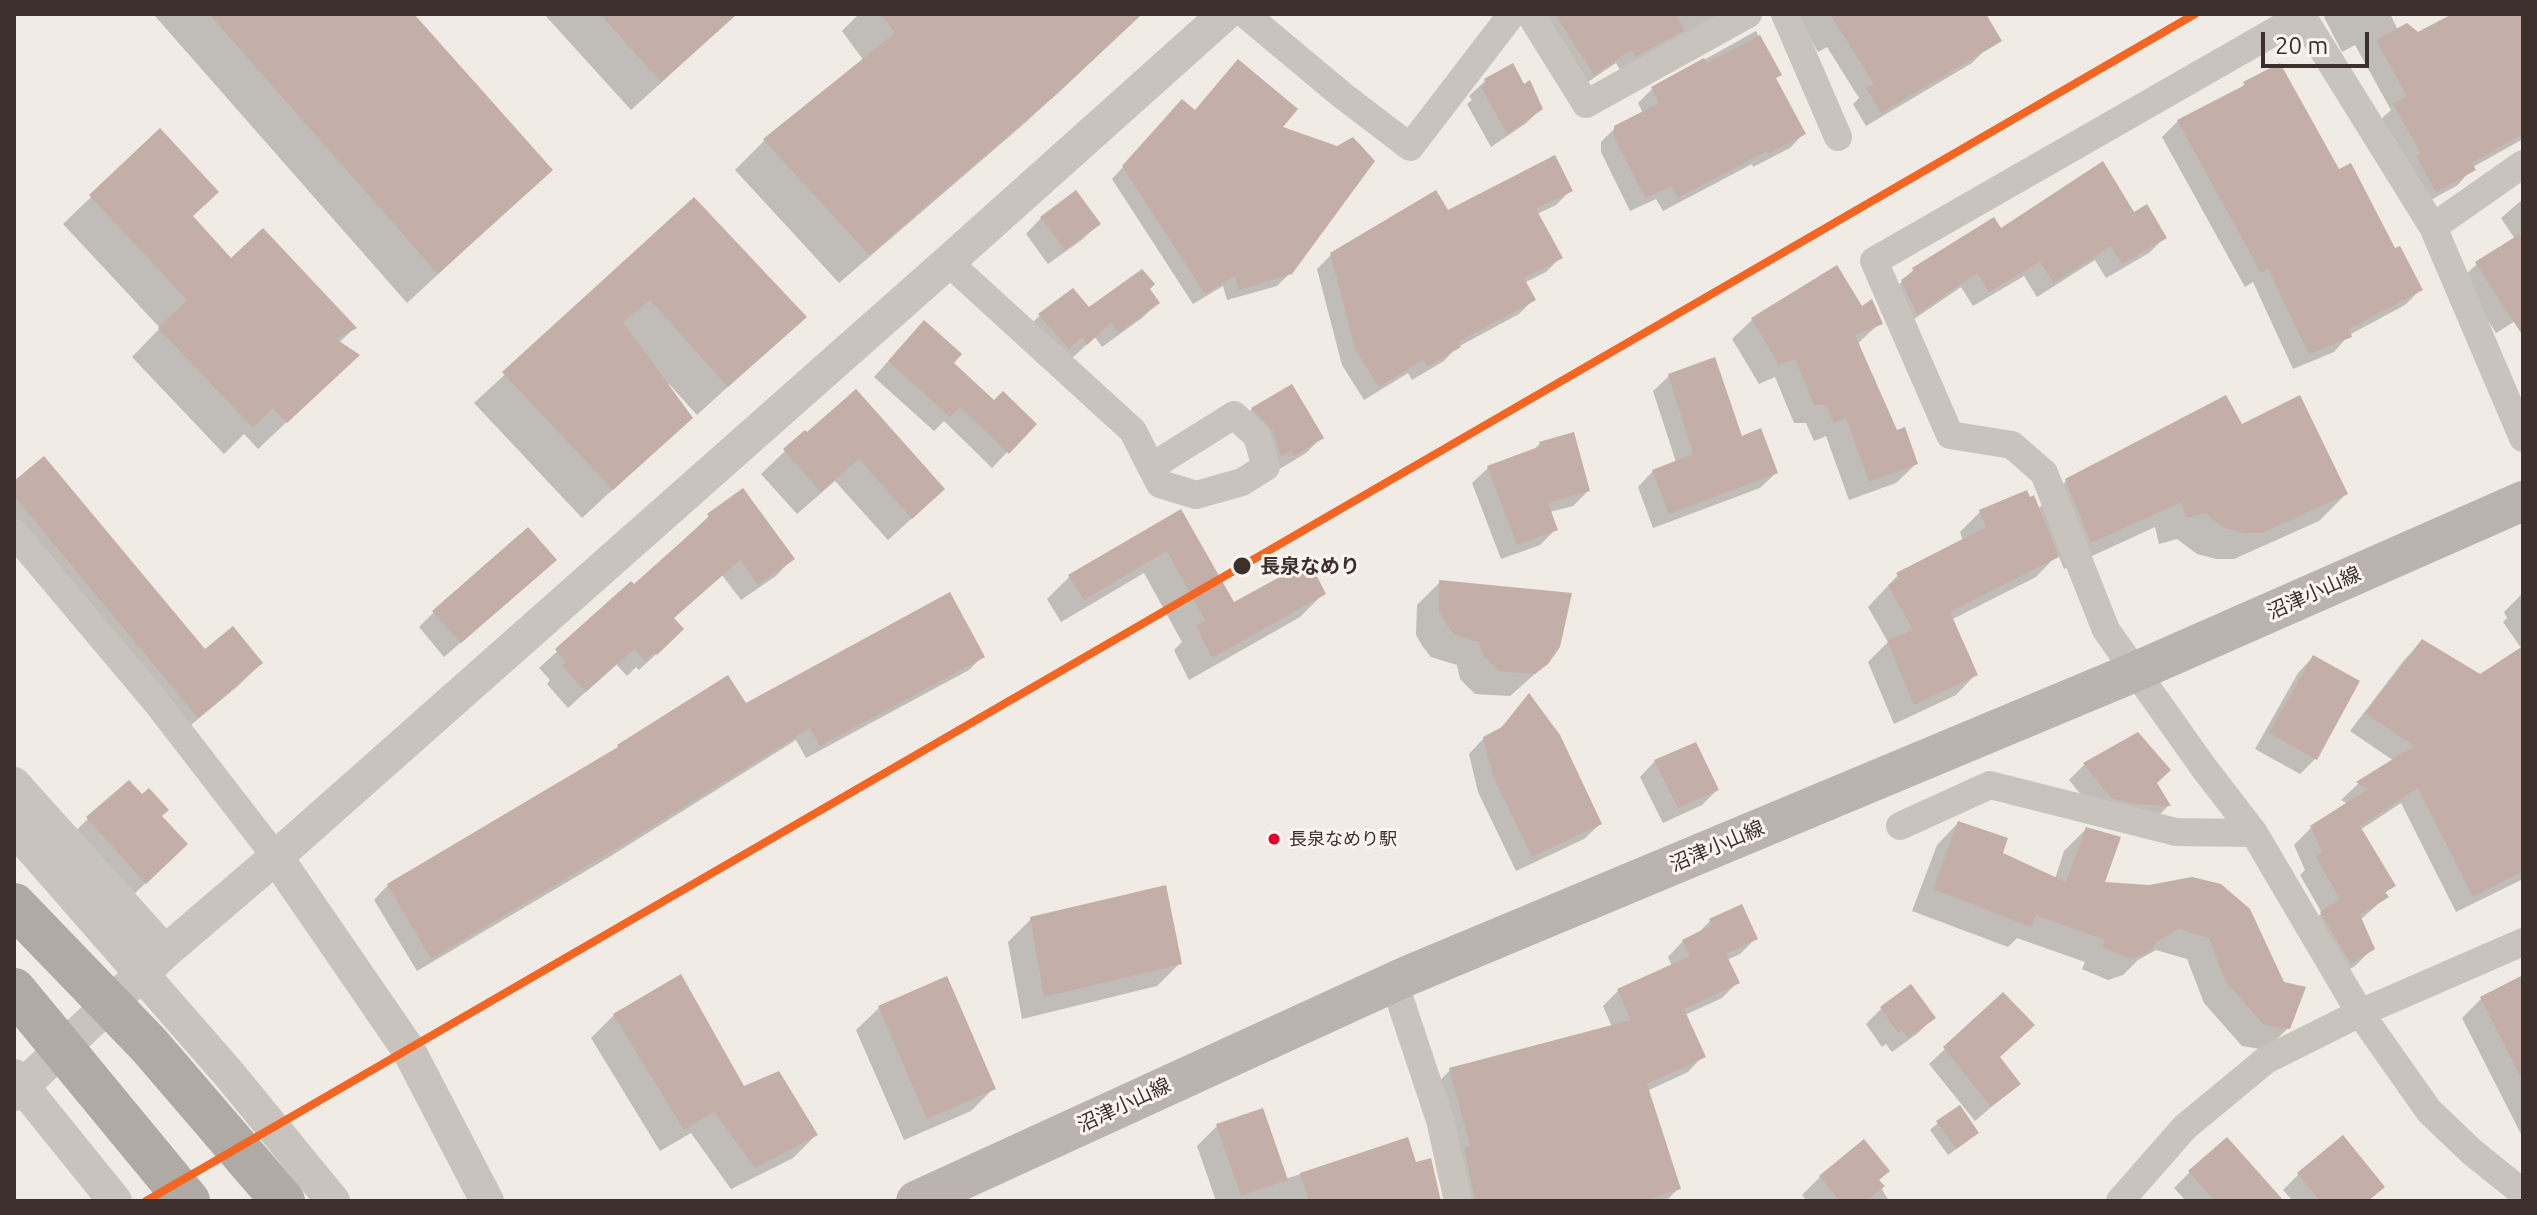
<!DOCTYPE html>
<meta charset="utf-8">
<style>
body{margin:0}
#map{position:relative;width:2537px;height:1215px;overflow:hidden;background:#f0ebe5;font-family:Ubuntu,sans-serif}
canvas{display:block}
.frame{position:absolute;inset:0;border:16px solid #3b302b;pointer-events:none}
.scale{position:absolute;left:2261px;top:32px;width:108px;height:36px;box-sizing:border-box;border:4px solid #3b302b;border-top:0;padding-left:10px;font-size:24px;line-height:28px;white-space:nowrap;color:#3b302b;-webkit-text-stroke:6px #fbf5ee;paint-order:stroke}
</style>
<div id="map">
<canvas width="2537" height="1215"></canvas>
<div class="frame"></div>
<div class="scale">20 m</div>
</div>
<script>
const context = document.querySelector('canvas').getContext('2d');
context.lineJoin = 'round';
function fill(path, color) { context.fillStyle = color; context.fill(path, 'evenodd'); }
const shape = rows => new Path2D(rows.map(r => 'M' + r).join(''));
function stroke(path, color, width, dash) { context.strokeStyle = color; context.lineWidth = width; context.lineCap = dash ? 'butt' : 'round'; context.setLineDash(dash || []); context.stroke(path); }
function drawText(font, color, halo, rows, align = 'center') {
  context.font = font + ' Ubuntu,"Noto Sans JP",sans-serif'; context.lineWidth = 6; context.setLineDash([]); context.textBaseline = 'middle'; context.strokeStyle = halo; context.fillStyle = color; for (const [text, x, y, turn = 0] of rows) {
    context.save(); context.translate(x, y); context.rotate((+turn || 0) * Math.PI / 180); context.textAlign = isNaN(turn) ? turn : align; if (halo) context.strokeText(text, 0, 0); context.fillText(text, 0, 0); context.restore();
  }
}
fill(shape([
 [157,14,412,14,551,170,407,303,155,16],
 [544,14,737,14,631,110],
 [859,14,1142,14,1025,123,839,283,735,170,764,141,864,61,842,31],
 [1531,14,1722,14,1620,70,1616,63,1579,88],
 [1789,14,1966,14,1987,48,1972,63,1866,126,1853,104,1859,98,1827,47,1818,52,1809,36],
 [2327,14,2390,14,2398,30,2417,35,2457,14,2523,14,2523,139,2473,167,2458,185,2420,206,2379,121,2391,110,2355,45,2342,52,2324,17],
 [1756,31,1779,74,1775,79,1804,133,1790,148,1753,167,1752,164,1663,211,1656,199,1630,211,1601,152,1601,142,1616,127,1643,113,1638,103,1652,89],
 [1485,81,1523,86,1541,109,1525,124,1491,147,1467,104,1472,100,1469,96],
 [2245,84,2339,172,2420,290,2405,305,2349,335,2334,352,2293,369,2253,282,2245,287,2162,137,2178,121,2237,91],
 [1194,112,1279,127,1290,273,1277,286,1227,300,1223,286,1193,304,1112,179,1171,114],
 [160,131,191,217,231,261,354,328,339,343,329,382,258,449,244,434,224,454,132,357,160,328,63,224],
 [1570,191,1556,205,1537,214,1560,258,1546,272,1524,283,1533,300,1519,314,1456,348,1444,361,1412,380,1408,373,1364,400,1342,365,1317,269,1331,255,1447,212],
 [1075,193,1098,224,1083,239,1048,264,1026,234,1041,218],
 [2523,199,2523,316,2496,333,2461,279,2477,264,2515,239,2501,218],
 [694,200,804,317,697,415,669,384,667,386,690,418,582,518,474,403],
 [2133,214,2164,238,2149,253,2106,278,2095,260,2037,297,2024,276,1973,306,1961,287,1901,328,1887,297,1913,270,2000,231],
 [1836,268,1861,308,1880,323,1857,344,1896,433,1916,464,1896,483,1849,500,1826,436,1814,441,1806,423,1794,423,1775,377,1759,384,1732,339,1752,320],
 [1147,289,1158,303,1142,318,1102,347,1095,337,1071,359,1024,331,1039,316,1072,291,1089,310],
 [909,338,951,363,994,403,1034,424,992,468,944,421,934,431,874,377],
 [1669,376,1776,473,1760,488,1653,528,1638,487,1653,471,1676,462,1653,391],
 [856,392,920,511,888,540,835,481,797,514,761,474,804,433,806,435],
 [1252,409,1321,438,1306,453,1278,470,1237,424],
 [2241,426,2346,494,2319,521,2234,559,2216,559,2197,554,2177,539,2159,544,2155,527,2064,569,2058,554,2036,577,1951,620,1976,674,1956,695,1894,724,1868,662,1888,642,1868,607,1898,575,1963,541,1960,532,1980,512,2038,509,2066,481],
 [1540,443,1588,491,1573,506,1550,512,1556,529,1540,545,1501,559,1472,483,1488,468,1533,451],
 [14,484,205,652,261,663,238,686,174,739,14,546],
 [1181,512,1234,605,1323,594,1300,617,1189,680,1174,650,1182,642,1144,573,1061,622,1047,599,1070,576],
 [709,516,792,559,776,576,741,600,722,575,672,619,665,646,639,670,636,667,627,676,616,664,568,708,547,684,550,680,539,668,631,584,634,587],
 [539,575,444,657,419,627,434,612],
 [1440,582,1547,663,1510,696,1475,694,1460,679,1457,665,1431,657,1423,647,1416,635,1417,605],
 [2523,593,2523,646,2521,648,2503,622,2507,618,2504,612],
 [2422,642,2523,701,2523,879,2456,912,2401,803,2360,830,2393,885,2384,894,2386,897,2360,920,2372,949,2355,966,2333,979,2304,930,2322,913,2300,875,2305,870,2294,845,2311,828,2348,804,2341,800,2358,784,2394,761,2350,731,2405,659],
 [983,656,969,670,806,758,796,740,606,859,417,971,374,900,388,885,611,753,728,678,745,706],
 [2313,657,2315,759,2300,774,2255,749,2298,673],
 [1529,696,1600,824,1584,839,1516,871,1478,792,1469,754,1484,738,1497,732],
 [1655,761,1717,790,1702,805,1663,823,1640,777],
 [2085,764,2155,783,2168,806,2153,821,2096,813,2069,780],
 [142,796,160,816,170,860,130,898,72,834,88,819],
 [1958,823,2001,854,2055,879,2064,851,2086,829,2103,883,2150,887,2192,879,2288,1028,2266,1050,2242,1046,2204,1003,2187,959,2156,950,2138,960,2123,975,2108,980,2082,969,2085,962,2017,938,2008,947,1912,911,1937,845],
 [1741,907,1756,938,1740,954,1727,960,1738,982,1722,998,1685,1015,1703,1056,1688,1072,1647,1091,1679,1188,1666,1201,1457,1201,1435,1086,1450,1070,1612,1027,1603,1006,1618,991,1672,966,1668,957,1683,941,1696,935,1710,921],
 [1031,919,1180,963,1157,986,1022,1019,1008,942],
 [2523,978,2523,1138,2462,1018,2481,999],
 [1911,987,1933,1018,1918,1033,1892,1052,1886,1044,1882,1047,1866,1024,1881,1009],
 [2003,995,1998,1058,2018,1084,1975,1121,1929,1064],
 [879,1008,994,1088,971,1111,904,1140,856,1030],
 [614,1015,744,1088,816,1135,793,1158,731,1189,691,1133,660,1151,591,1038],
 [1938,1123,1969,1140,1948,1155,1930,1130],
 [1217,1126,1285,1179,1407,1140,1415,1165,1437,1201,1216,1201,1197,1146],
 [2190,1172,2278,1201,2186,1201,2174,1188],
 [2299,1174,2382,1187,2368,1201,2293,1201,2283,1190],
 [1820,1177,1877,1181,1889,1201,1807,1201,1802,1195]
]), '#0003');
fill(shape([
 [209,14,414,14,553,170,438,274],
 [600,14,737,14,661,82],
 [881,14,1142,14,1057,94,869,255,763,139,895,33],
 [1555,14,1675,14,1685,30,1635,57,1631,50,1594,75],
 [1830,14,1986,14,2002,41,1881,113,1866,88,1874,84],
 [2452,14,2523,14,2523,134,2472,163,2476,170,2436,192,2416,156,2421,153,2393,104,2407,96,2376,40,2407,23,2418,32],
 [1760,35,1782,75,1776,78,1806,134,1768,154,1767,151,1678,198,1671,186,1645,198,1614,137,1614,126,1659,103,1651,87,1704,58,1707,63],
 [1238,59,1298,109,1283,127,1337,146,1353,137,1375,161,1292,274,1239,290,1235,276,1205,294,1122,166,1182,99,1195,110],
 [1513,63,1524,84,1530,80,1543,109,1507,134,1481,87,1486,84,1484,79],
 [2280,63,2339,169,2351,163,2395,248,2400,246,2423,290,2349,329,2352,337,2309,354,2268,269,2261,273,2177,120,2245,85,2243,82],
 [160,128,219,192,193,216,231,258,263,228,357,328,336,339,360,355,287,423,273,408,253,428,158,328,187,300,89,195],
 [1555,155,1573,191,1536,209,1563,258,1524,278,1536,300,1458,342,1461,347,1427,367,1423,360,1379,387,1356,351,1330,253,1436,190,1448,210],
 [2103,161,2134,212,2147,204,2167,238,2122,264,2111,246,2054,283,2040,262,1989,292,1977,273,1917,314,1901,280,1914,271,1912,268,1994,217,2001,228],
 [1076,190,1101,224,1065,250,1040,217],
 [694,197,807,317,728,387,650,300,623,322,693,418,613,490,502,372],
 [2523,232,2523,336,2475,262],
 [1837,265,1862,306,1872,299,1883,324,1855,335,1897,430,1905,427,1918,464,1869,482,1846,418,1834,423,1826,405,1814,405,1795,359,1779,365,1751,318],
 [1142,269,1155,284,1150,289,1160,303,1119,333,1111,323,1087,345,1082,337,1069,349,1038,314,1073,288,1089,307],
 [924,320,962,354,954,363,994,400,1003,391,1037,424,1009,454,960,407,950,417,888,361],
 [1715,357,1742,436,1761,428,1778,473,1669,514,1652,470,1693,454,1668,374],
 [1292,384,1324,438,1294,456,1291,451,1281,457,1273,431,1251,408],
 [856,389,945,489,912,519,859,459,821,492,783,449,805,430,807,432],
 [2226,395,2242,424,2300,395,2348,494,2262,533,2244,533,2224,528,2205,513,2186,518,2182,502,2091,543,2065,479],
 [1574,432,1590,491,1548,503,1558,530,1517,545,1487,466,1541,446,1539,442],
 [44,456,205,649,233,626,263,663,198,718,14,496,14,481],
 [743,488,795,559,758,585,740,560,674,618,684,629,657,655,654,652,645,661,634,649,586,692,562,666,566,662,555,649,631,581,634,584,709,517,707,514],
 [2027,490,2030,497,2034,495,2059,557,1950,612,1978,675,1914,705,1887,640,1913,630,1888,585,1900,579,1896,573,1986,527,1979,510],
 [1181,509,1234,602,1309,561,1326,594,1212,658,1196,626,1205,620,1167,551,1084,600,1068,575],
 [528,527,557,560,461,643,432,611],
 [1439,580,1572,593,1560,647,1548,664,1535,674,1499,671,1483,656,1479,642,1454,635,1446,623,1439,612],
 [950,592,985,657,820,746,810,728,622,845,431,959,387,884,618,747,617,745,728,675,746,703],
 [2422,639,2480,674,2523,646,2523,871,2473,897,2418,788,2360,826,2396,886,2385,892,2389,897,2360,915,2375,949,2351,964,2320,912,2340,899,2316,857,2322,852,2310,826,2368,789,2356,782,2414,746,2365,713],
 [2313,655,2360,681,2317,760,2269,733],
 [1529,693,1560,735,1602,824,1532,857,1493,776,1483,737,1502,727],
 [2138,732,2171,770,2157,783,2171,806,2133,804,2111,798,2083,763],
 [1696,742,1719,790,1678,808,1654,760],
 [129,780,142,794,149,788,169,810,162,816,188,844,146,884,86,817],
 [1958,821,2008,838,2003,853,2066,882,2086,827,2121,837,2105,882,2149,885,2192,877,2221,884,2250,909,2284,982,2306,987,2290,1029,2264,1025,2225,981,2209,938,2179,929,2158,941,2147,953,2131,959,2102,947,2105,940,2036,915,2031,927,1933,889],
 [1166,885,1182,964,1044,997,1030,917],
 [1742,904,1758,939,1726,954,1740,983,1684,1009,1706,1057,1647,1084,1681,1189,1643,1201,1475,1201,1464,1148,1470,1146,1449,1068,1631,1020,1617,989,1690,956,1682,940,1712,925,1709,919],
 [681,974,744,1086,779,1071,818,1135,755,1168,714,1112,684,1130,613,1014],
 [2523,975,2523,1082,2480,997],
 [947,976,996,1089,927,1119,878,1006],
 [1911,984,1936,1018,1908,1038,1902,1030,1898,1033,1880,1007],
 [2003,992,2035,1025,2000,1057,2021,1084,1991,1107,1943,1047],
 [1960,1105,1979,1133,1956,1149,1936,1121],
 [1263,1108,1288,1180,1241,1196,1216,1124],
 [2343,1135,2385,1187,2368,1201,2320,1201,2297,1173],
 [1408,1137,1416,1162,1431,1158,1441,1201,1309,1201,1300,1173],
 [2227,1137,2284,1201,2215,1201,2188,1171],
 [1864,1139,1890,1171,1879,1180,1885,1186,1866,1201,1840,1201,1819,1176]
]), '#c3afa7');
stroke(shape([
 [1245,14,1342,95,1410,147,1512,14],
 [1530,14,1586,104,1748,14],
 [1785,14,1838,137],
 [2305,14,1874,261,1950,435,2012,445,2044,473,2106,630,2204,768,2254,833,2360,1013,2429,1111,2472,1152,2523,1193],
 [2302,16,2433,227,2523,438],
 [2433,227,2523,164],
 [948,262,1133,431,1151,467,1160,484,1196,495,1242,482,1266,467,1257,436,1234,415,1151,467],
 [14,533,157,703,276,857],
 [1900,826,1990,785,2176,832,2254,833],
 [1394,982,1440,1120,1458,1201],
 [2120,1201,2185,1127,2266,1060,2360,1013,2523,942]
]), '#c9c3be', 28);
stroke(shape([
 [14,784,165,952],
 [14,1094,165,952,276,857],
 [487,1201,408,1049,276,857,948,262,1225,14]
]), '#c9c3be', 34);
stroke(shape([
 [916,1201,1407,976,2137,671,2523,501]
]), '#bab3ae', 40);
stroke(shape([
 [14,828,229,1074,333,1201],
 [14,1076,115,1201]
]), '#c9c3be', 34);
stroke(shape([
 [14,905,149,1045,283,1201],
 [14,990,188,1201]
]), '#afaaa4', 44);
stroke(shape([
 [146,1201,2195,14]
]), '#f26522', 8);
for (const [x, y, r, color] of [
 [1242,566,10,"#3b302b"],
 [1274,839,7,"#e4002b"]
]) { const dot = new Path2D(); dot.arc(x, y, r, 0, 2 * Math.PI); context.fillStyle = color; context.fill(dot); stroke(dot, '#fbf5ee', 3); }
drawText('18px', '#3b302b', '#fbf5ee', [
 ["長泉なめり駅",1289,839]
], 'left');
drawText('bold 20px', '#3b302b', '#fbf5ee', [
 ["長泉なめり",1260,566]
], 'left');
drawText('20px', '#3b302b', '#fbf5ee', [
 ["沼津小山線",2314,593,-24],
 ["沼津小山線",1717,846,-23],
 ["沼津小山線",1124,1105,-25]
]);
</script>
